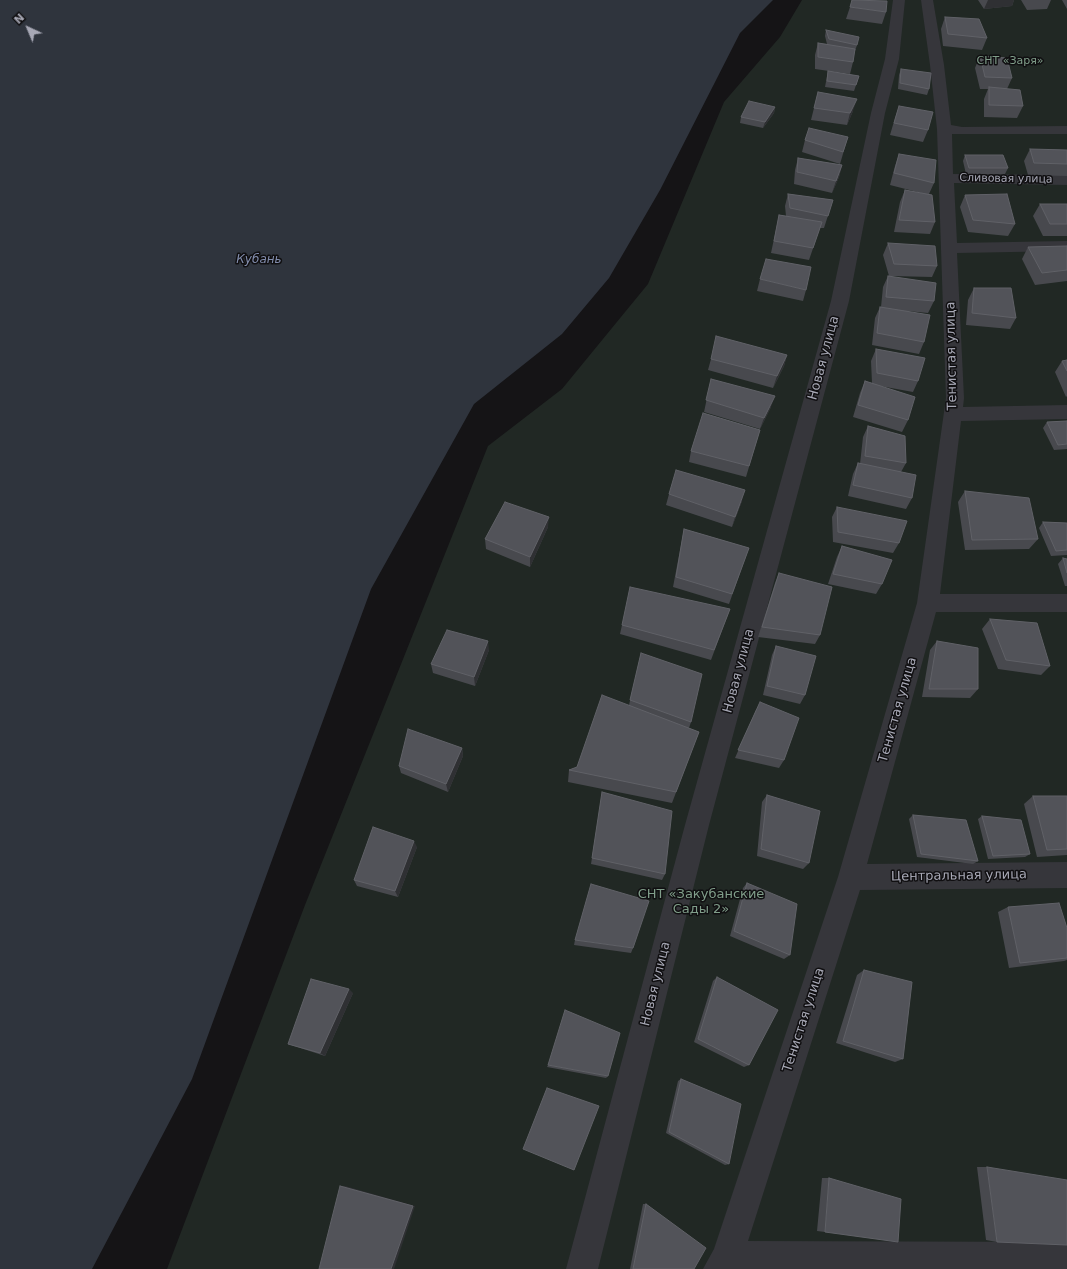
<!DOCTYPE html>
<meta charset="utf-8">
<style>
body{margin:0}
#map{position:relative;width:1067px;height:1269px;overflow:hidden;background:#151416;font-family:"DejaVu Sans",sans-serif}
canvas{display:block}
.north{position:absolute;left:8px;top:8px;width:40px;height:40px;-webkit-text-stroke:3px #100f11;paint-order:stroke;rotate:316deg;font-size:11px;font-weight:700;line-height:16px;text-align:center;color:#a7a8b5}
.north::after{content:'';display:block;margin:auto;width:14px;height:18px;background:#a7a8b5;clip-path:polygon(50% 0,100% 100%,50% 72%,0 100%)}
</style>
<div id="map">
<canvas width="1067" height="1269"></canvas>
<div class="north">N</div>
</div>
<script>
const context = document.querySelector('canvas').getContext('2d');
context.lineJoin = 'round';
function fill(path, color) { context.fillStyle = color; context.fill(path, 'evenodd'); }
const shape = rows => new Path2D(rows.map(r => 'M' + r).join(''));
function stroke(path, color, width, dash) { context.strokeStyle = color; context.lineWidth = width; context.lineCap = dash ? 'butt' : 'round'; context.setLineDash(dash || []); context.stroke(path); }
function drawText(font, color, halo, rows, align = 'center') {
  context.font = font + ' "DejaVu Sans",sans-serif'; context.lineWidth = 3; context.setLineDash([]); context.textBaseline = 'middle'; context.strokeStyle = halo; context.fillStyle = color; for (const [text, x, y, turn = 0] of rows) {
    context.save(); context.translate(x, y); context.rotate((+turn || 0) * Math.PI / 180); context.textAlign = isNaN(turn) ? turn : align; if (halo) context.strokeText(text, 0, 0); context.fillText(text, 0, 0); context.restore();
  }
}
fill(shape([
 [802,0,1067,0,1067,1269,167,1269,305,905,488,446,562,389,648,284,724,102,780,37]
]), '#212824');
fill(shape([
 [0,0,773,0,740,33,660,190,609,278,562,334,474,404,371,589,192,1079,92,1269,0,1269]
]), '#2f343d');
fill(shape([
 [893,0,905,0,899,59,885,113,849,301,709,825,598,1269,566,1269,685,825,831,301,871,113,885,59,893,0],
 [921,0,933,0,944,65,951,125,962,127,1067,126,1067,134,952,134,953,174,1067,175,1067,185,954,183,957,243,1067,241,1067,251,957,253,964,398,963,407,1067,405,1067,419,961,421,940,594,1067,594,1067,612,936,612,867,864,1067,862,1067,888,860,890,748,1241,1067,1242,1067,1269,703,1269,714,1249,838,877,917,603,946,398,937,129,930,65,921,0]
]), '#36363b');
fill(shape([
 [978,0,1014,0,1012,6,984,9],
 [1021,0,1051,0,1047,9,1027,10],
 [1062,0,1067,0,1067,9],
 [850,7,886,12,882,24,846,19],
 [945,17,987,38,982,50,943,46,941,29],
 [826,30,857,45,855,51,854,51,853,62,850,74,815,69,815,55,818,43,827,44,825,36],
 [980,56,1012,78,1007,89,1023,106,1017,118,984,117,984,99,988,89,980,89,975,68],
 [901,69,929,89,927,95,898,89,899,75],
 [828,71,859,76,854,91,825,87],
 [818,92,853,111,847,125,811,120],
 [899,106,928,130,923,142,890,135,895,118],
 [775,107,774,113,763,128,740,123,741,117],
 [848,137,840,164,802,152,805,140],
 [1030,149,1067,150,1067,176,1028,175,1024,161],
 [899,154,934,183,929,194,935,222,930,234,894,232,900,202,905,190,925,194,890,185,895,166],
 [965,155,1008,168,1005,174,966,174,963,161],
 [798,158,842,165,839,177,832,193,794,184,795,170],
 [788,194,833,200,824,228,820,228,809,260,771,253,779,215,786,216,785,206],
 [965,195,1015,224,1008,236,968,232,960,207],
 [1040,204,1067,204,1067,236,1043,236,1033,216],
 [888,243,937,266,932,277,891,276,934,301,928,313,907,311,924,342,919,354,872,345,875,318,880,307,881,307,883,287,888,276,889,276,883,255],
 [1067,246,1067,281,1035,285,1022,259,1028,247],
 [760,279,806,290,803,301,757,291],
 [974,288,1016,318,1010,329,966,325,968,300],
 [876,349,918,381,913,392,880,386,908,420,902,432,853,417,860,393,865,381,872,383,871,361],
 [787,355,784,366,773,388,708,370,711,359],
 [1067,360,1067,396,1066,397,1055,372,1062,361],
 [711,379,771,407,760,429,704,412],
 [1067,421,1067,449,1054,450,1043,428,1047,422],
 [868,426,906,463,901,472,912,498,906,509,848,496,853,474,858,463,860,464,863,437],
 [760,430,746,477,689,462,691,451],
 [965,491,1038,539,1029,549,965,550,958,502],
 [669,494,742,501,732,527,666,505],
 [837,507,899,543,893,553,833,542,832,517],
 [1043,522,1067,523,1067,555,1051,556,1039,528],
 [548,527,530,567,486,549,485,539],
 [684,529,749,548,729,604,673,587],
 [842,546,882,584,876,594,828,584,837,557],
 [1063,558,1067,559,1067,586,1065,586,1058,564],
 [779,573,820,635,815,644,758,637,775,583],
 [730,609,711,660,620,634,622,625],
 [990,619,1050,666,1041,675,998,669,982,629],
 [937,641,978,689,970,698,922,697,930,650],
 [776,646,805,695,800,704,763,695,772,655],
 [489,650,475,686,433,673,431,664],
 [641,653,691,722,689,728,699,732,672,803,568,782,569,770,577,767,629,705],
 [756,710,784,760,779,768,735,758],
 [462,748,463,756,448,792,401,773,399,766],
 [767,795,809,863,803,869,757,856,762,802],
 [1033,796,1067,796,1067,855,1037,857,1024,804],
 [601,800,665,874,662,880,591,864],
 [913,815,978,861,973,864,917,857,909,819],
 [982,816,1030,854,1025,857,988,859,978,819],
 [417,847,398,897,357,886,354,880],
 [747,883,790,955,784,959,730,936,743,888],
 [1008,907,1067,928,1067,960,1064,961,1009,968,998,912],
 [575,940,633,948,631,953,574,945],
 [864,970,903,1059,895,1062,836,1043,857,975],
 [717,977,749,1065,744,1067,694,1042,713,981],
 [353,993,325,1056,294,1046,288,1044],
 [548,1065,608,1076,606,1078,547,1067],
 [681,1079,729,1164,725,1165,666,1133,678,1081],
 [977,1167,987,1167,997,1242,986,1240],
 [822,1178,829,1178,825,1232,817,1231],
 [643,1204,646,1204,694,1269,630,1269]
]), '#48494e');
fill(shape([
 [988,0,1014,0,1012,6,984,9],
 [857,99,853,111,847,125,850,113],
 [775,107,774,113,763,128,765,122],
 [842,165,839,177,832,193,836,181],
 [787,355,784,366,773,388,777,376],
 [775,396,771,407,760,429,764,418],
 [745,490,742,501,732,527,735,517],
 [549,517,548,527,530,567,530,557],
 [488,641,489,650,475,686,474,677],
 [462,748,463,756,448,792,446,784],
 [414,841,417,847,398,897,395,891],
 [349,989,353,993,325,1056,320,1053],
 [340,1186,345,1186,415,1206,394,1269,391,1269]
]), '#2f3033');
const building = shape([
 [852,0,887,1,886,12,850,7,852,0],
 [945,17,979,19,987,38,948,34,945,17],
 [826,30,859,37,857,45,829,39,826,30],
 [818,43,855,49,853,62,818,57,818,43],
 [980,56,1007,58,1012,78,985,77,980,56],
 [901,69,931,73,929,89,900,83,901,69],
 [828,71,859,76,856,85,827,81,828,71],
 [989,87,1020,90,1023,106,989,105,989,87],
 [818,92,857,99,850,113,814,108,818,92],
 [749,101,775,107,765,122,741,117,749,101],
 [899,106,933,112,928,130,894,123,899,106],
 [809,128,848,137,843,152,805,140,809,128],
 [1030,149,1067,150,1067,164,1034,163,1030,149],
 [899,154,936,160,934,183,894,173,899,154],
 [965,155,1003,155,1008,168,969,168,965,155],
 [798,158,842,165,836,181,797,172,798,158],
 [905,190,932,195,935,222,899,220,905,190],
 [788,194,833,200,828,216,790,208,788,194],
 [1007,194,1015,224,973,220,965,195,1007,194],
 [1040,204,1067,204,1067,224,1050,224,1040,204],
 [779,215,822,222,813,248,774,241,779,215],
 [888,243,935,246,937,266,894,264,888,243],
 [1067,246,1067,270,1042,273,1028,247,1067,246],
 [766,259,811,267,806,290,760,279,766,259],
 [888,276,936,283,934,301,886,297,888,276],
 [974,288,1011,288,1016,318,972,313,974,288],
 [880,307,930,315,924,342,877,333,880,307],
 [716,336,787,355,777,376,711,359,716,336],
 [876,349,925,358,918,381,877,373,876,349],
 [1067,360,1067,371,1062,361,1067,360],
 [711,379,775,396,764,418,706,400,711,379],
 [865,381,915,397,908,420,858,405,865,381],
 [703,413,760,430,749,466,691,451,703,413],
 [1067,421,1067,444,1058,445,1047,422,1067,421],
 [868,426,905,436,906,463,865,456,868,426],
 [858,463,916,475,912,498,853,485,858,463],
 [676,470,745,490,735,517,669,494,676,470],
 [965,491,1029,498,1038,539,972,540,965,491],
 [505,502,549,517,530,557,485,539,505,502],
 [837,507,907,521,899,543,838,532,837,507],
 [1043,522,1067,523,1067,550,1056,551,1043,522],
 [684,529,749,548,732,594,676,577,684,529],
 [842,546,892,560,882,584,833,574,842,546],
 [1063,558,1067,559,1067,573,1063,558],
 [779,573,832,587,820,635,762,627,779,573],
 [630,587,730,609,714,650,622,625,630,587],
 [990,619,1037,623,1050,666,1006,660,990,619],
 [447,630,488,641,474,677,431,664,447,630],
 [937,641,978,648,978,689,929,689,937,641],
 [776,646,816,656,805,695,767,686,776,646],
 [641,653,702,674,691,722,630,700,641,653],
 [602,695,699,732,676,792,569,770,577,767,602,695],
 [760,702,799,718,784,760,738,750,760,702],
 [408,729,462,748,446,784,399,766,408,729],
 [602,792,672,811,665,874,592,858,602,792],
 [767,795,820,811,809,863,761,849,767,795],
 [1033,796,1067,796,1067,849,1047,850,1033,796],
 [913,815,966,820,978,861,921,854,913,815],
 [982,816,1021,820,1030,854,993,856,982,816],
 [373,827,414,841,395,891,354,880,373,827],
 [747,883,797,904,790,955,734,931,747,883],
 [591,884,649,901,633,948,575,940,591,884],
 [1059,903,1067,928,1067,958,1020,963,1008,907,1059,903],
 [864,970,912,982,903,1059,843,1041,864,970],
 [717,977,778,1010,749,1065,698,1039,717,977],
 [311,979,349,989,320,1053,288,1044,311,979],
 [565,1010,620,1033,608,1076,548,1065,565,1010],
 [681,1079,741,1104,729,1164,669,1132,681,1079],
 [547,1088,599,1106,574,1170,523,1149,547,1088],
 [987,1167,1067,1180,1067,1245,997,1242,987,1167],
 [829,1178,901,1199,898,1242,825,1232,829,1178],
 [340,1186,413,1206,391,1269,319,1269,340,1186],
 [646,1204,706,1248,694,1269,633,1269,646,1204]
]);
fill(building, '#525359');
stroke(building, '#606167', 1);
drawText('11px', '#809e8a', '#100f11', [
 ["СНТ «Заря»",1010,61]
]);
drawText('11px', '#a7a8b5', '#100f11', [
 ["Сливовая улица",1006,179,1]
]);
drawText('italic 12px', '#828dad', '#100f11', [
 ["Кубань",259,260]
]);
drawText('13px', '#a7a8b5', '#100f11', [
 ["Тенистая улица",952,356,-91],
 ["Новая улица",824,358,-75],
 ["Новая улица",739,671,-75],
 ["Тенистая улица",898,710,-74],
 ["Центральная улица",959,876,-1],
 ["Новая улица",656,984,-76],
 ["Тенистая улица",804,1020,-72]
]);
drawText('13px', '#809e8a', '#100f11', [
 ["СНТ «Закубанские",701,895],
 ["Сады 2»",701,910]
]);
</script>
